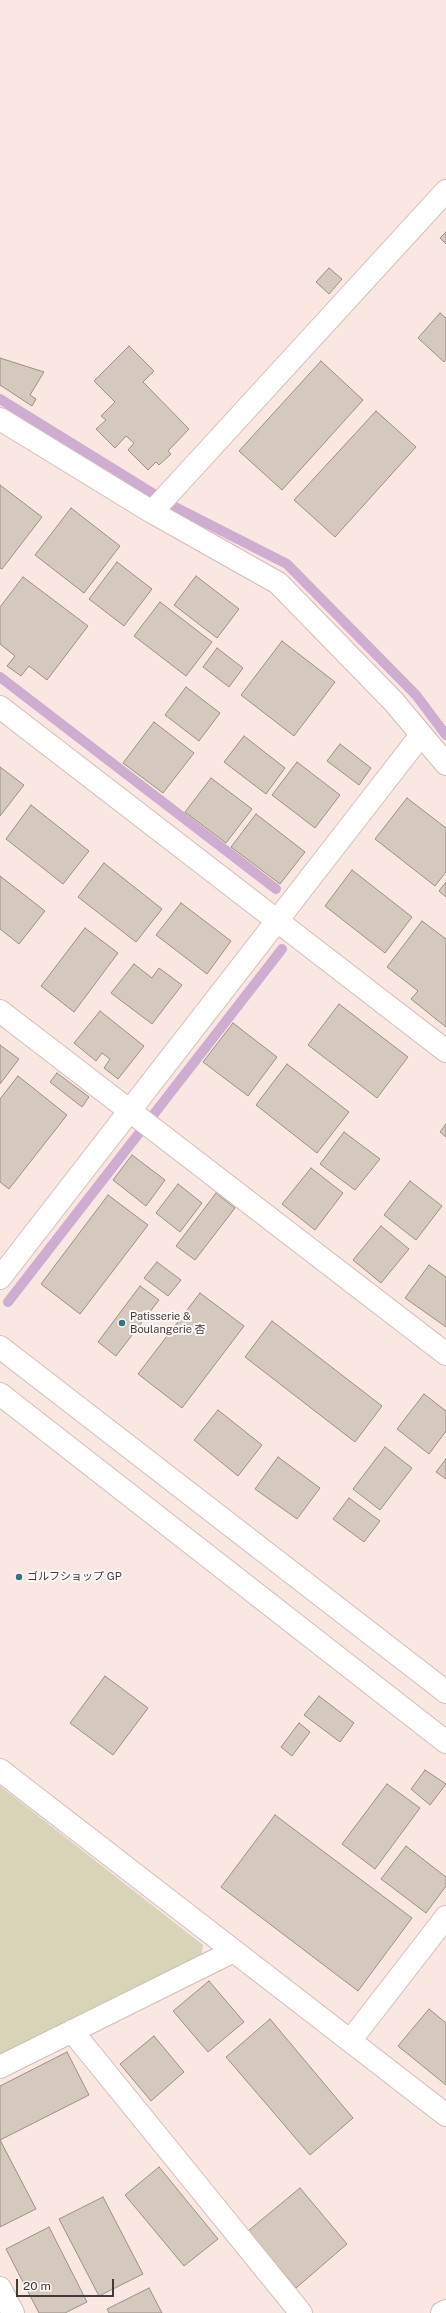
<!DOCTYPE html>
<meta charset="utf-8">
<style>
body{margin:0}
#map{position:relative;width:446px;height:2313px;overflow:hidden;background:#fbe7e2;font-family:"Public Sans",sans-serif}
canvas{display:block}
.scale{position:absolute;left:16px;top:2279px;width:98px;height:18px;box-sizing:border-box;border:2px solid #423b39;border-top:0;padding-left:5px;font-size:12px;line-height:14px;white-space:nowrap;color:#423b39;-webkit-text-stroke:3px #fcf8f7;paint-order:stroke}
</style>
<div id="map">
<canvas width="446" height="2313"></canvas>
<div class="scale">20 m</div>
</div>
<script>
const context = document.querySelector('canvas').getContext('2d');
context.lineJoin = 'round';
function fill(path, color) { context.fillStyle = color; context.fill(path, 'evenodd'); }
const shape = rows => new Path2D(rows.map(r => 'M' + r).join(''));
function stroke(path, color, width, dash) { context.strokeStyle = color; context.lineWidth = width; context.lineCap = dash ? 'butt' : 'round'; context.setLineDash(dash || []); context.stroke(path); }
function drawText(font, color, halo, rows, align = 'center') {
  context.font = font + ' "Public Sans","Noto Sans JP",sans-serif'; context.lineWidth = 4; context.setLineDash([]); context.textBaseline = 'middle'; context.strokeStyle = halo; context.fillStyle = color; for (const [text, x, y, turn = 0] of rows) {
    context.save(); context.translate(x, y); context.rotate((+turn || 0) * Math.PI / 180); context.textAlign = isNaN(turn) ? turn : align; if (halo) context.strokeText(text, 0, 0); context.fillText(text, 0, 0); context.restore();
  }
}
fill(shape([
 [0,1786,203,1945,201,1959,0,2059]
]), '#d7d4b8');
stroke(shape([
 [0,399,175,507,287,564,416,695,446,735],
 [0,677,276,889],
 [8,1302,282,949]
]), '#ceadd0', 10);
const building = shape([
 [446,232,446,244,440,238,446,232],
 [329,268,342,279,329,294,316,282,329,268],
 [440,313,446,318,446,359,444,362,418,338,440,313],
 [129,346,154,371,143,382,189,429,168,451,171,454,159,465,156,462,148,470,128,450,134,443,126,436,115,448,96,429,106,420,101,416,115,402,94,381,129,346],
 [0,358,44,372,30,395,36,399,32,406,0,385,0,358],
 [321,361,363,400,282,490,239,451,321,361],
 [376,411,416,447,335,537,294,500,376,411],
 [0,485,42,517,2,569,0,568,0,485],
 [71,508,120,546,84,593,35,555,71,508],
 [117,562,152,589,124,626,89,599,117,562],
 [196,576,239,609,217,638,174,605,196,576],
 [23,577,88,626,47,680,29,666,21,676,7,666,15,656,0,644,0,607,23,577],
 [160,602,212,642,186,676,134,636,160,602],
 [282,641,335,682,294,736,241,695,282,641],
 [217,648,243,668,229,687,203,667,217,648],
 [186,687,220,713,199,741,165,715,186,687],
 [154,722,194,753,163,793,123,763,154,722],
 [244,736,285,768,266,794,224,762,244,736],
 [340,744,371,768,359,785,327,761,340,744],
 [297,762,340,795,315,828,272,795,297,762],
 [0,767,24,785,0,816,0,767],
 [211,778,252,809,226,843,185,812,211,778],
 [407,798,446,828,446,872,435,886,375,839,407,798],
 [31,805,89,851,63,884,6,839,31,805],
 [256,814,305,852,280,884,231,847,256,814],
 [104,863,162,909,136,942,78,897,104,863],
 [352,870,412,917,385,953,325,906,352,870],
 [0,876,45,911,19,944,0,929,0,876],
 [446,882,446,897,439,891,446,882],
 [181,903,231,941,207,974,156,935,181,903],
 [422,921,446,939,446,1027,411,999,418,991,387,967,422,921],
 [85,928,118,953,74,1012,41,986,85,928],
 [134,964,152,978,159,968,182,985,152,1024,111,993,134,964],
 [339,1004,408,1057,377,1098,308,1045,339,1004],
 [100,1011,144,1046,118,1079,104,1068,110,1059,102,1053,96,1061,74,1043,100,1011],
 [233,1023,277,1057,248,1096,203,1062,233,1023],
 [0,1045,19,1059,0,1084,0,1045],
 [287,1064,349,1112,317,1153,256,1105,287,1064],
 [57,1073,89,1097,82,1107,50,1082,57,1073],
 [18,1076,67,1115,9,1189,0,1182,0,1099,18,1076],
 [446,1124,446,1137,440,1132,446,1124],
 [344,1132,380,1159,355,1190,320,1164,344,1132],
 [132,1155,165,1180,146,1206,113,1180,132,1155],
 [311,1168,343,1193,315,1230,282,1204,311,1168],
 [410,1181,442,1206,416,1240,384,1215,410,1181],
 [178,1184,202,1203,180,1232,156,1213,178,1184],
 [216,1193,235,1208,195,1260,176,1246,216,1193],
 [108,1195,148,1225,80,1314,41,1284,108,1195],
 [381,1226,409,1249,381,1283,353,1260,381,1226],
 [157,1262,181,1280,168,1296,144,1278,157,1262],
 [429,1265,446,1277,446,1327,405,1298,429,1265],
 [140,1286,159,1300,116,1356,98,1342,140,1286],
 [200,1293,244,1326,182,1408,138,1374,200,1293],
 [272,1321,382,1406,355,1442,245,1357,272,1321],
 [424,1394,446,1411,446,1431,429,1454,397,1429,424,1394],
 [218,1410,262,1445,238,1476,194,1440,218,1410],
 [385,1447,412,1468,380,1510,353,1489,385,1447],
 [278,1457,320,1488,297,1519,255,1489,278,1457],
 [446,1459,446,1479,436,1472,446,1459],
 [349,1498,380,1521,364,1542,333,1519,349,1498],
 [105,1676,148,1708,113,1755,70,1723,105,1676],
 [319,1696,354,1723,340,1742,304,1715,319,1696],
 [299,1723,310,1732,292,1756,281,1747,299,1723],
 [425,1770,446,1784,430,1805,411,1789,425,1770],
 [387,1784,420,1808,375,1869,342,1844,387,1784],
 [275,1815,412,1918,358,1991,221,1887,275,1815],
 [406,1846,446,1877,446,1886,426,1913,381,1879,406,1846],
 [209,1981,244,2022,208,2052,173,2011,209,1981],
 [429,2009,446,2023,446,2085,398,2046,429,2009],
 [270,2019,353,2118,310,2155,226,2057,270,2019],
 [154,2036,184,2072,151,2101,120,2064,154,2036],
 [67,2052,89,2095,0,2140,0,2086,67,2052],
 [0,2140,36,2209,0,2227,0,2140],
 [159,2167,218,2239,184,2266,125,2195,159,2167],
 [300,2188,347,2244,296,2288,248,2231,300,2188],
 [103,2197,143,2274,99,2296,59,2219,103,2197],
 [49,2227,87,2302,65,2313,39,2313,6,2249,49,2227],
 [149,2288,162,2313,109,2313,107,2309,149,2288]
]);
fill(building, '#d5c8bc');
stroke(building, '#9b9084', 1);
const street = shape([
 [0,419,152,512,278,583,394,702,446,764],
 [152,512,446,191],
 [0,707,446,1051],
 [0,1011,446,1354],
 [0,1278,421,735],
 [0,1770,446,2115],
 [72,2031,301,2313],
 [350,2041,446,1917],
 [0,2067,234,1951],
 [0,2288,13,2313],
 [442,2313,446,2311]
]);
const secondary = shape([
 [0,1347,446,1692],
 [0,1394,446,1742]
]);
stroke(street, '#d0beb9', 24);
stroke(secondary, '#d0beb9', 24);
stroke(street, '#fff', 22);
stroke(secondary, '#fff', 22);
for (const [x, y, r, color] of [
 [122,1323,4,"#307881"],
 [19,1577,4,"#307881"]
]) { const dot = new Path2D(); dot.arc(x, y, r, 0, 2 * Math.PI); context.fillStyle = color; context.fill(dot); stroke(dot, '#fcf8f7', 1.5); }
drawText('11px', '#423b39', '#fcf8f7', [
 ["Patisserie &",130,1317],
 ["Boulangerie 杏",130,1330],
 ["ゴルフショップ GP",27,1577]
], 'left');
</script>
